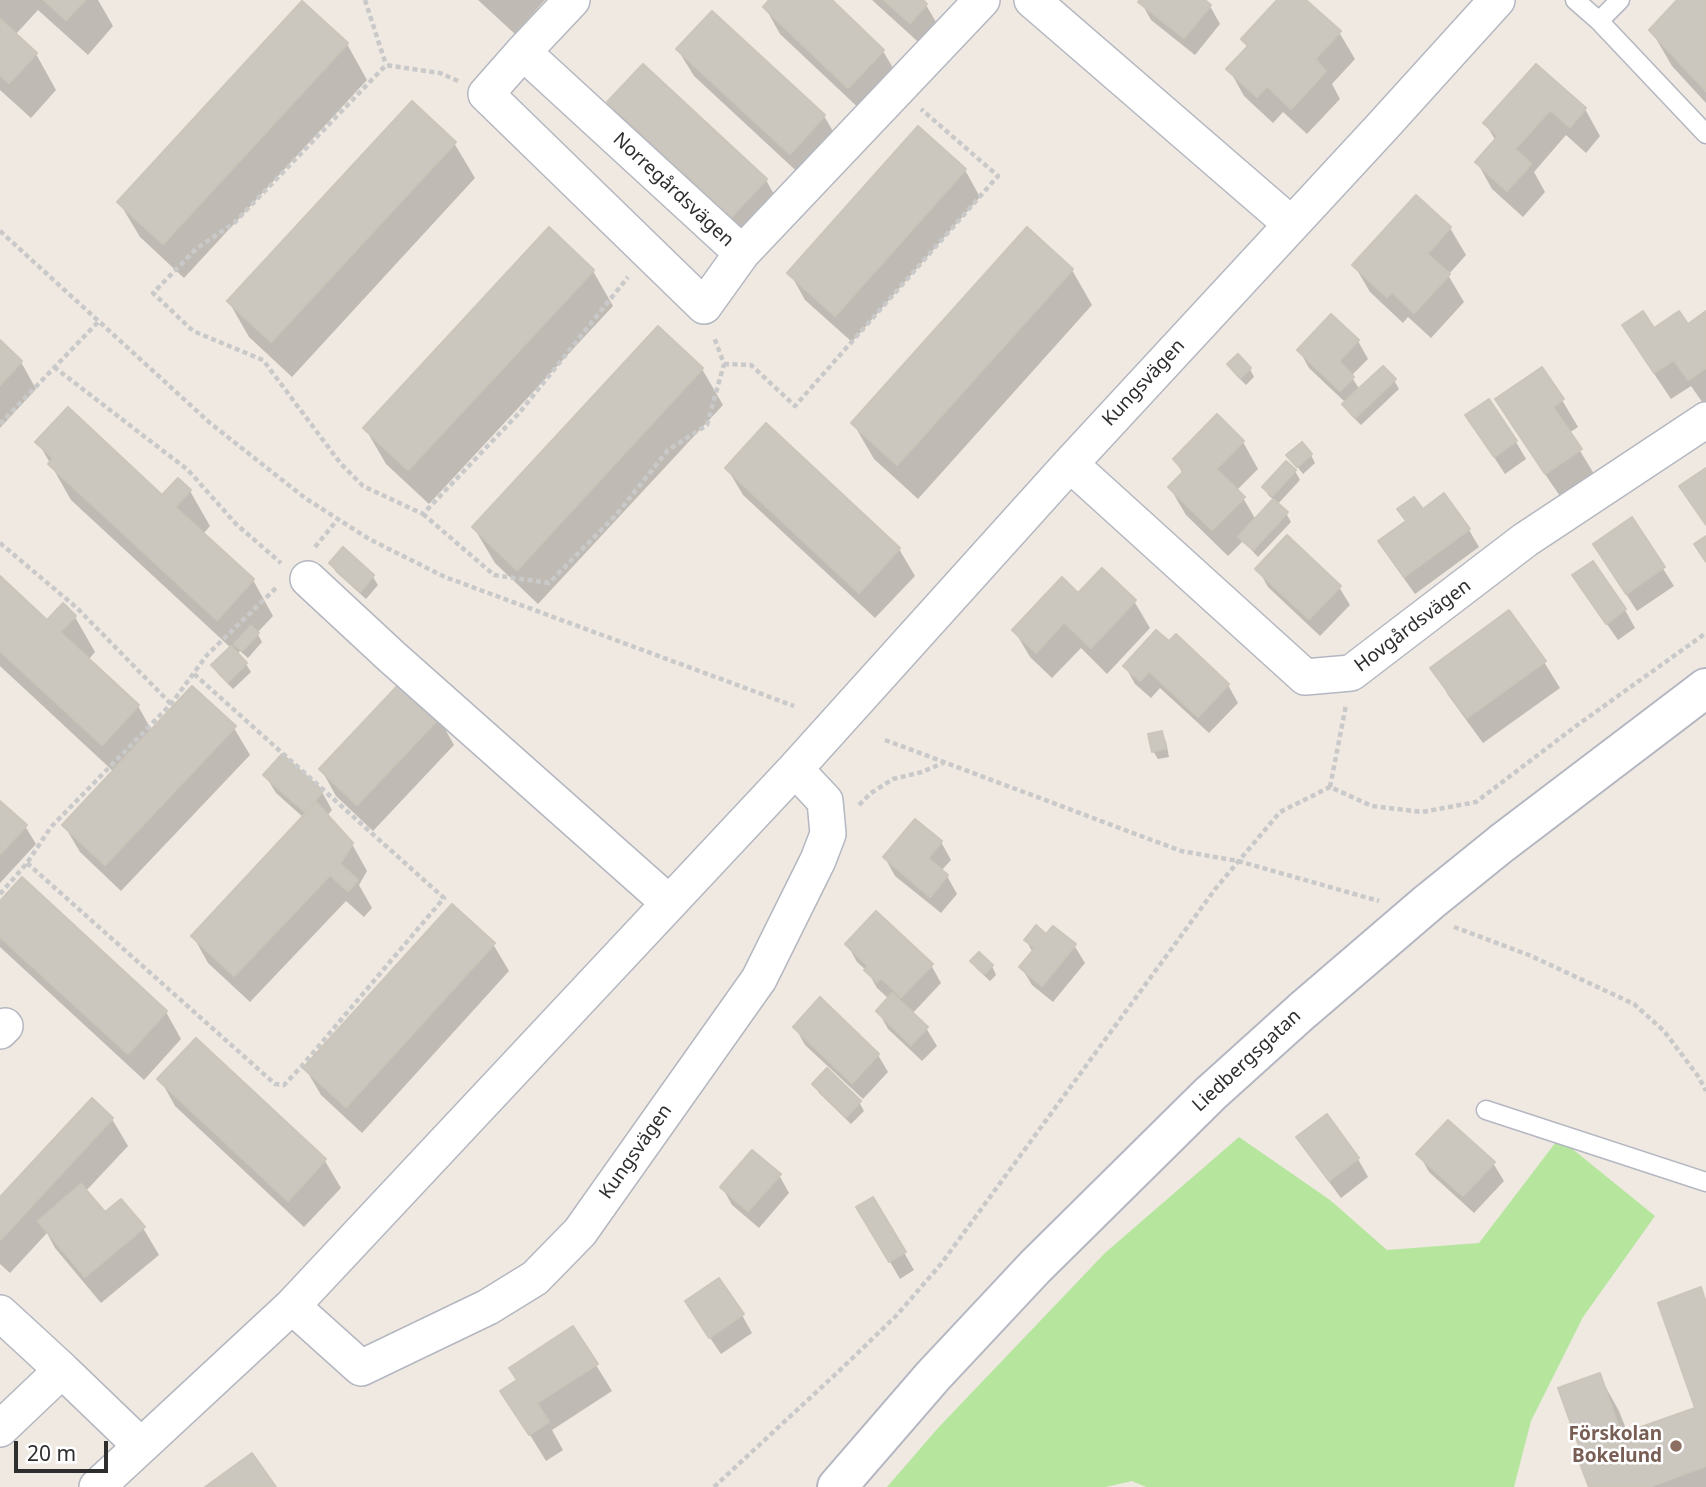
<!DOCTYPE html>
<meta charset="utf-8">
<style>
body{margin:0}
#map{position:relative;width:1706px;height:1487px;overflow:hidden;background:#efe9e1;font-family:"Noto Sans",sans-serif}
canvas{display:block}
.scale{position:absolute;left:14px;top:1441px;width:94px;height:32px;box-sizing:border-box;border:4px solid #2e2e2e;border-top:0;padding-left:9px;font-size:21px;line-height:24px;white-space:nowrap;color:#2e2e2e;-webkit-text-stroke:5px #fff;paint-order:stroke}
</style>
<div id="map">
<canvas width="1706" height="1487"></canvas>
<div class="scale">20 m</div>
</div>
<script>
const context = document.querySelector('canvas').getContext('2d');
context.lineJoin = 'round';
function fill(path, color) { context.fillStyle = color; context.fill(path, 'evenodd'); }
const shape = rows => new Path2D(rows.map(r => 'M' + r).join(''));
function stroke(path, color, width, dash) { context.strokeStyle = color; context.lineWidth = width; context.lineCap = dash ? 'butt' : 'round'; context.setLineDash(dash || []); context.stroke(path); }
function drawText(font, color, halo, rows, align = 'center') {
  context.font = font + ' "Noto Sans",sans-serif'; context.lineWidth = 5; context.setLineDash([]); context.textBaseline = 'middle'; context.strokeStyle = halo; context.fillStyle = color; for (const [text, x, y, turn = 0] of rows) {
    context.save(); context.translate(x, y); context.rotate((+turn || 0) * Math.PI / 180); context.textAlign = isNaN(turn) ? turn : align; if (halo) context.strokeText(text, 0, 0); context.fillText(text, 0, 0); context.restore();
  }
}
fill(shape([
 [1239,1137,1330,1200,1387,1250,1479,1243,1559,1138,1655,1216,1583,1317,1531,1421,1514,1487,1146,1487,1132,1481,1106,1487,887,1487,938,1428,1105,1253]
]), '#b6e59e');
fill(shape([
 [0,0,98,0,113,26,88,55,38,10,15,35,36,54,56,90,31,118,0,90],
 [478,0,545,0,515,34],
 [772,0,829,0,883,51,899,78,865,114,780,34,765,7],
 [872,0,921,0,926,5,942,32,926,49],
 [1142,0,1203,0,1210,6,1220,24,1195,55,1151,20,1141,2],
 [1280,0,1304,0,1339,32,1355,59,1332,84,1340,99,1307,134,1283,112,1273,123,1244,96,1229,69,1248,48,1243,40],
 [1679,0,1706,0,1706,103,1672,66,1651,30],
 [712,13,824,116,840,143,806,180,694,76,678,50],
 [347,44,367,80,184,278,140,237,119,202],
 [1536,66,1585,109,1600,136,1586,153,1566,135,1534,172,1545,192,1523,217,1492,189,1477,162,1496,141,1485,123],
 [610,103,766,180,781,207,748,243,625,130],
 [918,129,965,170,980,197,852,342,805,300,790,273],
 [454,143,475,178,292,377,249,337,229,302],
 [1416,197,1450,228,1466,255,1448,275,1464,302,1431,338,1408,317,1403,323,1370,292,1354,265],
 [1072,270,1092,305,918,499,874,459,853,423],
 [593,271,613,306,429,504,386,464,365,428],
 [1706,314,1706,405,1705,406,1691,386,1671,399,1640,353,1624,326,1654,331,1687,327],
 [658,329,702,369,723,405,538,604,495,563,474,528],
 [1358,341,1368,359,1351,376,1360,390,1394,380,1399,389,1361,425,1349,413,1344,404,1346,403,1309,368,1299,350],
 [0,343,21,362,36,389,0,428],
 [1229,365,1250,369,1254,377,1246,385,1234,373],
 [1497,400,1562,400,1578,427,1569,433,1596,477,1562,499,1512,426],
 [1467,416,1516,442,1526,459,1505,474],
 [38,442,163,497,190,491,210,526,203,534,253,580,273,616,257,633,262,642,248,658,240,651,237,655,246,664,251,672,233,689,218,674,213,666,231,648,71,500],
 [1243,442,1258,469,1236,491,1243,498,1256,520,1274,500,1269,496,1264,488,1295,471,1300,480,1277,505,1286,513,1291,522,1258,557,1243,541,1228,556,1186,515,1170,488,1183,474,1175,460],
 [1311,455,1315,463,1303,474,1289,456],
 [727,468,899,549,915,576,875,618,743,495],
 [1422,511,1469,530,1479,547,1415,594,1390,559,1380,542],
 [1632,520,1674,586,1637,611,1605,562],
 [343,550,373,577,378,585,366,599,336,572,331,564],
 [1592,563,1625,610,1635,628,1618,640,1585,593],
 [1258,569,1339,587,1350,605,1320,636,1268,587],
 [0,579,47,622,75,617,95,652,88,660,138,706,152,731,234,728,250,755,121,891,80,852,64,825,114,772,0,666],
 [1078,596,1134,601,1150,628,1107,674,1081,648,1052,678,1030,657,1014,630],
 [1544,662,1560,688,1483,743,1448,695,1433,668],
 [1125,666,1228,685,1238,703,1209,733,1160,688,1151,698,1135,684],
 [439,718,454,745,373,831,336,796,321,769],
 [1161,733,1166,741,1169,757,1158,759,1153,751],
 [265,775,322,792,332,810,327,816,352,844,367,871,359,885,372,908,364,917,346,901,250,1002,208,963,193,936,304,818,276,793],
 [0,803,25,826,36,844,0,883],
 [941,842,951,860,941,871,947,876,957,894,941,913,895,876,885,858],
 [0,904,166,1012,181,1039,144,1080,0,947],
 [1047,936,1074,945,1085,963,1053,1002,1032,985,1021,967,1033,953,1026,940],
 [493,944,509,971,362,1133,321,1095,305,1068],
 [847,944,931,965,941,983,912,1014,926,1028,937,1046,922,1061,888,1029,878,1011,889,999,877,988,868,972,857,962],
 [972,961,992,966,996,975,990,981,977,969],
 [795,1027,878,1055,888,1072,863,1099,805,1045],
 [196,1040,325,1161,341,1188,304,1227,175,1106,160,1079],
 [814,1084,859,1102,864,1111,851,1124,819,1093],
 [92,1101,112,1119,128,1146,85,1192,105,1215,143,1228,159,1255,101,1303,55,1248,47,1233,10,1273,0,1264,0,1200],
 [1326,1117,1358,1159,1368,1177,1341,1198,1309,1155,1298,1138],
 [1419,1154,1493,1163,1504,1181,1474,1213,1429,1172],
 [779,1175,789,1193,759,1228,732,1205,722,1187],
 [873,1199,914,1270,900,1279,858,1207],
 [1700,1290,1706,1300,1706,1487,1590,1487,1582,1450,1599,1375,1619,1411,1628,1434,1697,1410],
 [742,1315,752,1333,721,1354,697,1319],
 [596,1365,612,1391,552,1430,563,1450,546,1461,503,1391]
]), '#0003');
const building = shape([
 [44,0,85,0,66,20,44,0],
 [769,0,832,0,884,50,848,88,763,7,769,0],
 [884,0,923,0,927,4,910,23,884,0],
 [1140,0,1205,0,1211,5,1184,38,1138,2,1140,0],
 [1277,0,1306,0,1341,31,1315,59,1326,71,1291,109,1267,86,1257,97,1226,69,1248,46,1241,39,1277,0],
 [1677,0,1706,0,1706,91,1649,30,1677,0],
 [302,1,348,43,163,244,117,202,302,1],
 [712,11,825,115,790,154,676,49,712,11],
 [0,19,37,53,9,83,0,75,0,19],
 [643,64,767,179,731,217,607,102,643,64],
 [1536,64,1586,108,1570,127,1550,110,1515,149,1531,164,1507,191,1475,162,1498,136,1483,123,1536,64],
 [412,101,456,142,271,342,227,301,412,101],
 [918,126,966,169,835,316,787,273,918,126],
 [1416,195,1451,227,1427,254,1450,274,1414,313,1392,292,1387,297,1352,265,1416,195],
 [549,227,594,270,408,470,363,428,549,227],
 [1027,227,1073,269,897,465,851,423,1027,227],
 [1643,311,1654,328,1679,311,1688,324,1706,311,1706,368,1688,380,1674,360,1654,373,1622,325,1643,311],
 [1331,314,1359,340,1339,361,1354,377,1340,391,1297,350,1331,314],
 [658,326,703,368,517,570,472,527,658,326],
 [0,340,22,361,0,385,0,340],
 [1238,354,1251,368,1240,378,1227,364,1238,354],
 [1383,366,1396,379,1355,418,1342,404,1383,366],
 [1542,367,1564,399,1553,407,1582,449,1545,474,1495,399,1542,367],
 [1489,399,1517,441,1494,457,1465,415,1489,399],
 [68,407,162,495,178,478,191,490,175,507,254,579,217,620,48,464,53,458,35,442,68,407],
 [1217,414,1244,441,1216,469,1245,497,1212,530,1168,487,1184,471,1173,459,1217,414],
 [766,423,900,548,859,593,725,468,766,423],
 [1302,442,1312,454,1297,467,1286,455,1302,442],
 [1286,461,1296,470,1272,496,1262,487,1286,461],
 [1706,468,1706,525,1679,486,1706,468],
 [1444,493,1470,529,1404,577,1378,541,1406,521,1397,509,1414,497,1423,509,1444,493],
 [1273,499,1288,512,1253,550,1238,537,1273,499],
 [1632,517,1665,567,1626,594,1593,544,1632,517],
 [1287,535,1341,586,1309,619,1255,569,1287,535],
 [1706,536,1706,562,1694,544,1706,536],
 [343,547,374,575,360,592,329,563,343,547],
 [1593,561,1626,609,1606,624,1572,575,1593,561],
 [1102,568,1136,600,1091,648,1064,622,1036,653,1012,630,1062,577,1078,593,1102,568],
 [0,576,47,620,63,603,76,616,60,632,139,705,102,745,0,651,0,576],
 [1509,610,1546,661,1467,718,1430,668,1509,610],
 [251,626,259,633,242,651,234,644,251,626],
 [1156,630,1169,641,1176,634,1229,684,1198,717,1149,671,1140,681,1123,666,1156,630],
 [231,646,247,663,228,682,211,665,231,646],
 [402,681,440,717,357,805,319,769,402,681],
 [192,686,236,726,105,865,62,825,192,686],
 [1162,731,1166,748,1152,752,1148,734,1162,731],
 [282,754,323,791,305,812,263,775,282,754],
 [0,801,27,825,0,854,0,801],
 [316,802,353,843,340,864,358,880,348,891,330,875,234,976,191,936,316,802],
 [915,819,942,841,928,858,948,875,930,897,883,857,915,819],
 [22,877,167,1011,128,1054,0,937,0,901,22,877],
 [452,904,495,943,346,1107,303,1068,452,904],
 [876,911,933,964,901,997,881,978,877,982,864,970,868,966,845,944,876,911],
 [1036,925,1046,934,1053,926,1076,944,1042,986,1019,967,1035,948,1024,940,1036,925],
 [979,952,993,965,984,974,970,961,979,952],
 [892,993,928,1027,911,1045,876,1011,892,993],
 [820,997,879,1054,852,1083,793,1027,820,997],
 [196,1038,326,1159,288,1201,157,1079,196,1038],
 [827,1068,861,1101,846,1117,812,1084,827,1068],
 [92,1098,113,1118,0,1240,0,1197,92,1098],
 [1327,1114,1359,1158,1329,1181,1296,1137,1327,1114],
 [1448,1120,1495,1162,1463,1196,1416,1154,1448,1120],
 [752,1150,781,1174,748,1211,720,1187,752,1150],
 [81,1184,105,1212,121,1199,145,1227,85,1277,38,1221,81,1184],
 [873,1197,906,1252,889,1262,856,1207,873,1197],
 [719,1278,744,1314,709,1338,685,1301,719,1278],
 [1701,1287,1706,1303,1706,1466,1649,1487,1589,1487,1575,1451,1580,1449,1558,1388,1600,1373,1621,1434,1695,1408,1658,1303,1701,1287],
 [573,1326,598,1364,537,1403,549,1422,529,1435,500,1391,517,1380,509,1368,573,1326],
 [252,1453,276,1487,205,1487,252,1453]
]);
fill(building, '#cbc7bf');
stroke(building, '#cbc5ba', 2);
const service = shape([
 [1575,0,1599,21,1706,134],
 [1599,21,1620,0],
 [1486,1110,1706,1182]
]);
const minor = shape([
 [572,0,523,52,742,253,982,0],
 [1032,0,1291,224],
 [523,52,486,94,704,306,742,253],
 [1070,464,1305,677,1351,673,1525,540,1706,420],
 [308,579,392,657,669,903],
 [0,1031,5,1026],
 [292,1306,361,1368,488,1307,535,1278,580,1232,759,979,818,860,828,834,825,801,795,769],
 [0,1313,62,1370,141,1446],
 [0,1429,62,1370],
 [97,1487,292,1306,795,769,1070,464,1381,128,1497,0]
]);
const tertiary = shape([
 [837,1487,933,1376,1035,1267,1210,1094,1302,1011,1429,902,1502,843,1706,688]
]);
stroke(service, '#b4b7c1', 21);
stroke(minor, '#b4b7c1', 38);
stroke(tertiary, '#b4b7c1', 42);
stroke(shape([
 [365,0,386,65],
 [458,81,440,73,386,65,234,223,196,249,153,293,193,331,263,360,341,464,363,486,423,514,520,412,628,277],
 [0,231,210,423,305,498,369,539,445,577,794,706],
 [724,364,751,365,795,406,998,176,921,109],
 [54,367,188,470,236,524,281,563],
 [0,424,99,321],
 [423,514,494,575,549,583,616,515,668,450,707,425,724,364,714,337],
 [0,543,77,608,171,704],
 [315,547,338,519],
 [885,740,1181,851,1238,861,1379,901],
 [1330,787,1346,705],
 [859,805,871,793,893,779,922,772,943,763],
 [27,863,275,1084,284,1085,301,1067,444,898,193,673],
 [0,894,27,863,51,827,171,704,207,655,278,586],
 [1454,927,1529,955,1634,1004,1664,1031,1698,1076,1706,1091],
 [714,1487,839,1371,896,1316,941,1264,1216,888,1280,812,1330,787,1372,806,1422,812,1476,802,1576,726,1706,633]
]), '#c9c9c9', 4.5, [5, 3.5]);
stroke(service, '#fff', 18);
stroke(minor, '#fff', 35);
stroke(tertiary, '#fff', 38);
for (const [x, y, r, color] of [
 [1676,1446,7,"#8d6e63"]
]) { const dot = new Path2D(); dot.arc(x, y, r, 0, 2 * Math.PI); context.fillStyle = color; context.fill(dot); stroke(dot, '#fff', 2.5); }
drawText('19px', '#2e2e2e', '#fff', [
 ["Norregårdsvägen",673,190,43],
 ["Kungsvägen",1144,383,-47],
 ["Hovgårdsvägen",1413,626,-37],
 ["Liedbergsgatan",1247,1061,-43],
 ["Kungsvägen",636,1152,-55]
]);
drawText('bold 19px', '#785e54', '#fff', [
 ["Förskolan",1662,1435],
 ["Bokelund",1662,1457]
], 'right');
</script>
